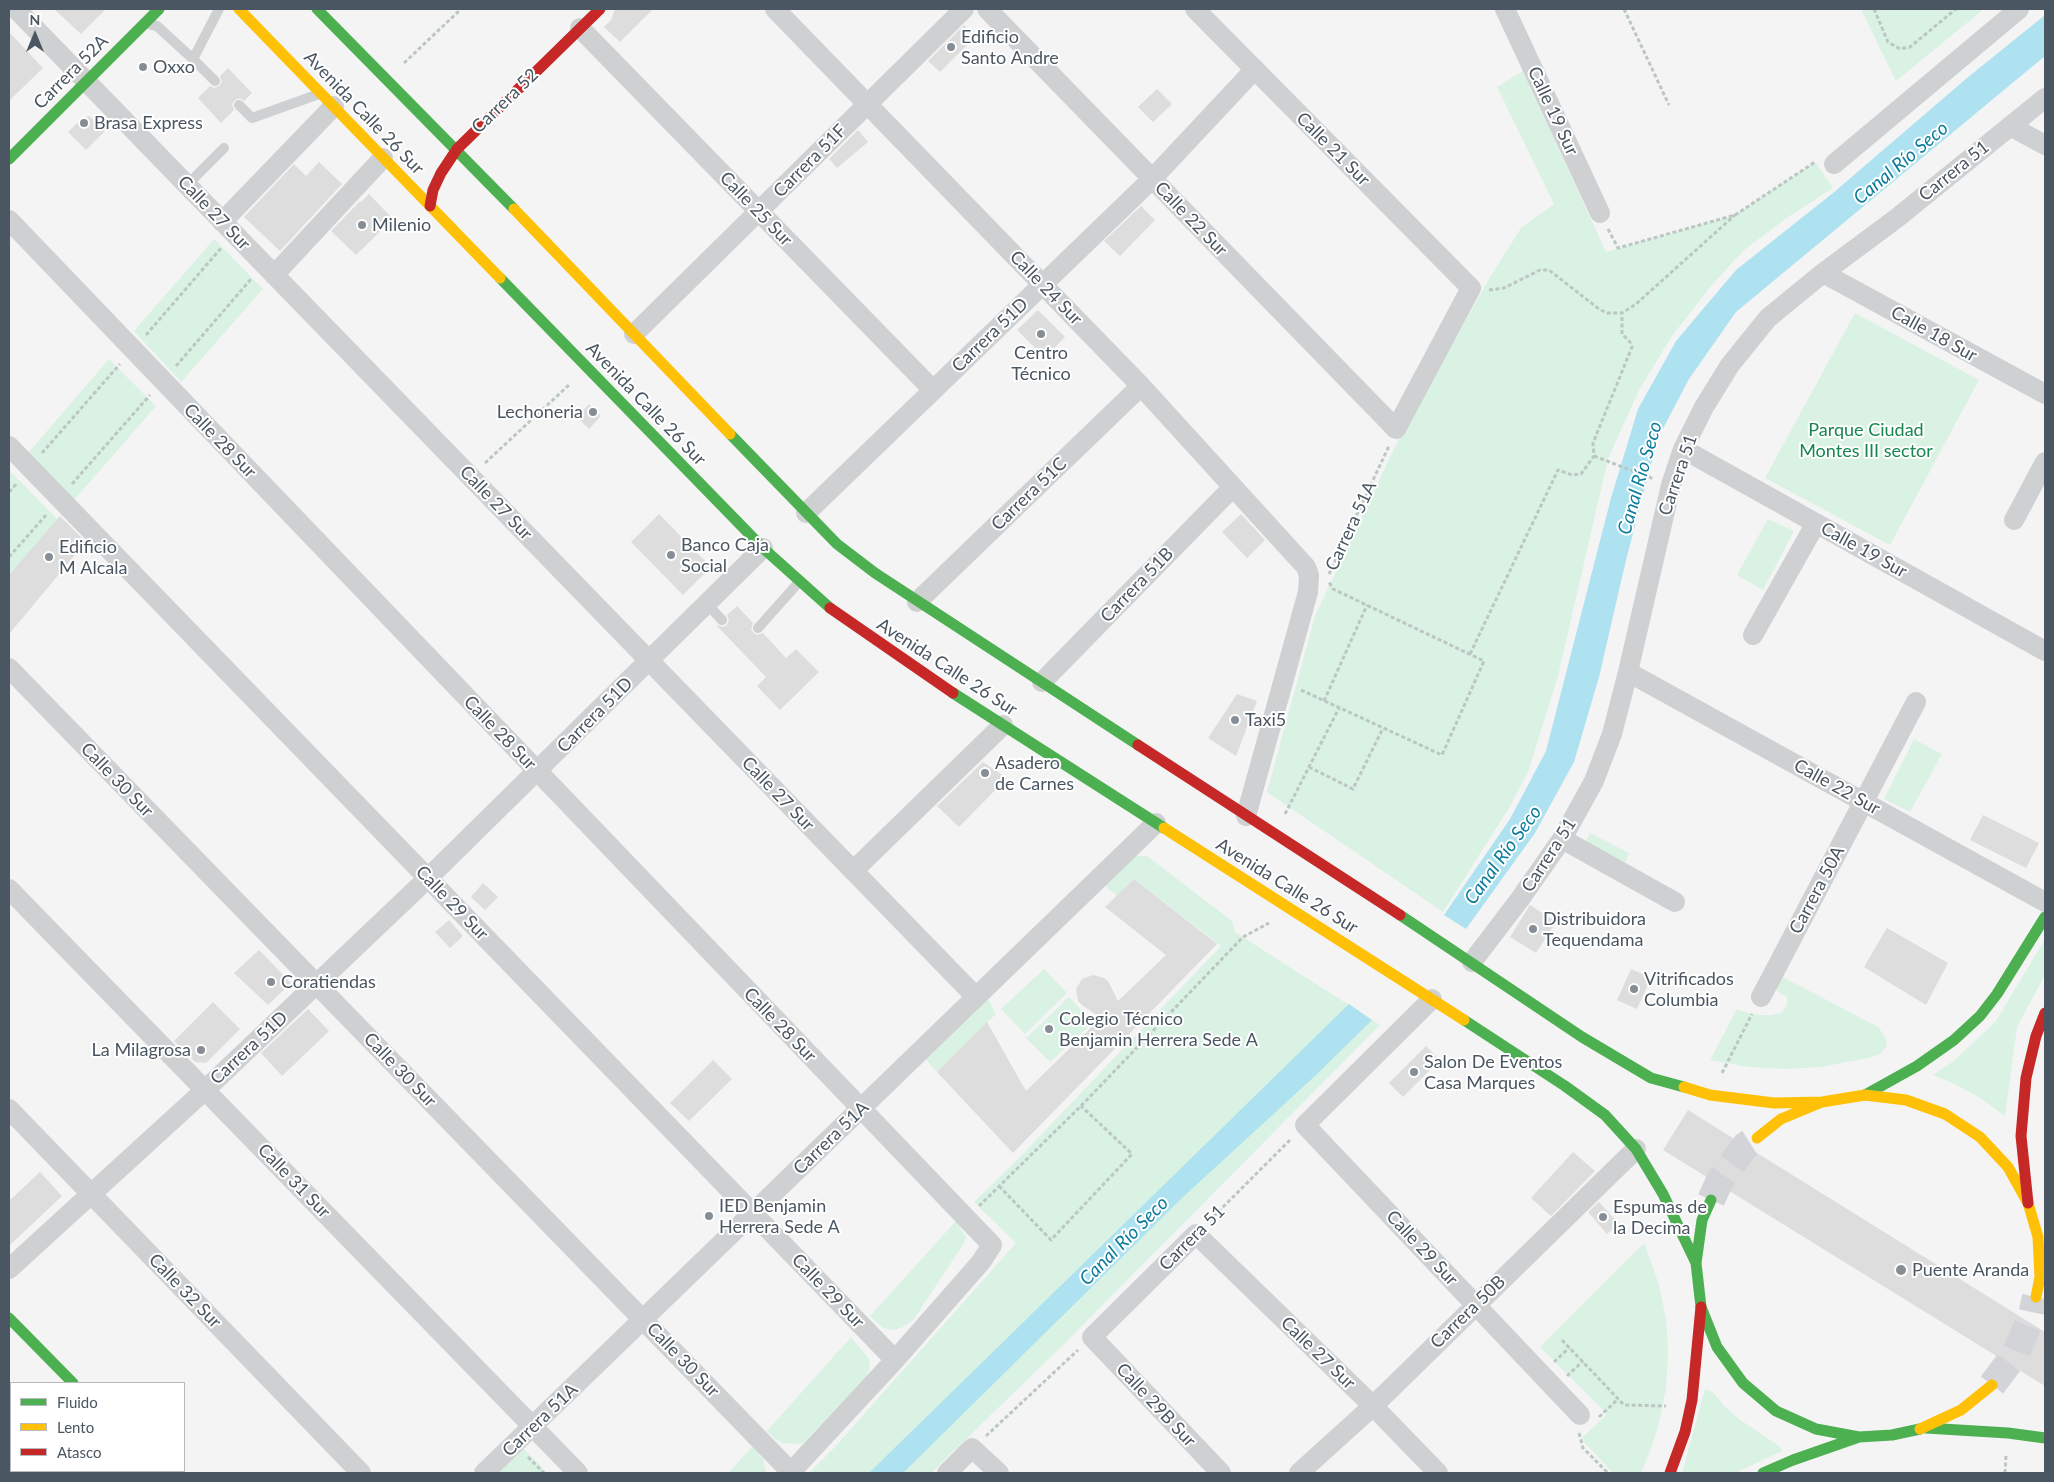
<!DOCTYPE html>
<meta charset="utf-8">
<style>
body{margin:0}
#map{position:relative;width:2054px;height:1482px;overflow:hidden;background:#f4f4f4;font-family:Lato,sans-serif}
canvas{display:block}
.frame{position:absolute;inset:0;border:10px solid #4a5661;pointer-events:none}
.legend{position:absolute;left:10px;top:1382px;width:175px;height:90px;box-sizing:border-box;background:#fff;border:1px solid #b7bbc0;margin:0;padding:6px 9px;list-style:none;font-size:15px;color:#4a5661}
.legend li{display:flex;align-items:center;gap:10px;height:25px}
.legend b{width:25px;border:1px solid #b7bbc0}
.north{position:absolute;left:10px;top:10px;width:50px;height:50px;-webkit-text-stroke:4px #fff;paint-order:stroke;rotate:0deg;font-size:14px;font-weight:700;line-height:20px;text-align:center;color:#4a5661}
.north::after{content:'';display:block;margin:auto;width:18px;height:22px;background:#4a5661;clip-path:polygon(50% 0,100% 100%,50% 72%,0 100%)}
</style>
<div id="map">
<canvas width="2054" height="1482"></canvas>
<div class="frame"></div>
<ul class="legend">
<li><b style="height:6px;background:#4caf50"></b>Fluido</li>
<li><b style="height:6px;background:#ffc107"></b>Lento</li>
<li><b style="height:6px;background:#c62828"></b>Atasco</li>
</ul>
<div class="north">N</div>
</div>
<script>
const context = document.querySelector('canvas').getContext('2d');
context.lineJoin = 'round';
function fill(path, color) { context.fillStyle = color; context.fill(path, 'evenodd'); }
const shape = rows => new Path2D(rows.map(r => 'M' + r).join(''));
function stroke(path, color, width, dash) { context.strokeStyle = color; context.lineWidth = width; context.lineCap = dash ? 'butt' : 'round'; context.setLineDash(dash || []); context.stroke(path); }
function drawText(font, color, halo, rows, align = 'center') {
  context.font = font + ' Lato,sans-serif'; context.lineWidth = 4; context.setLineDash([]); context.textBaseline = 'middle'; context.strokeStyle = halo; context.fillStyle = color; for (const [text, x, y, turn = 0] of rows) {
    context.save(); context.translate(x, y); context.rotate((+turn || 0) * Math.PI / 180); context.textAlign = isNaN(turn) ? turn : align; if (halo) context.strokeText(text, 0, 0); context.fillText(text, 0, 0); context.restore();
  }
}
fill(shape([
 [1861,9,1984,9,1896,81],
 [1523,71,1606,252,1735,215,1815,162,1833,188,1788,217,1744,250,1711,286,1672,336,1639,390,1608,459,1558,676,1528,772,1509,808,1443,912,1267,792,1315,616,1403,430,1492,274,1521,228,1554,204,1497,87],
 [214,239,263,289,181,382,134,331],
 [1855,313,1979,380,1890,545,1765,478],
 [109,359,156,406,74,500,28,453],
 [11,472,58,520,9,575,9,474],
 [1768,519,1794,531,1763,590,1737,575],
 [1914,739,1942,754,1910,812,1884,799],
 [1590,833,1629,853,1625,863,1585,843],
 [1132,856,1147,856,1232,921,1235,932,1380,1025,1061,1347,931,1473,809,1473,834,1448,1016,1243,974,1202,1018,1159,1221,946,1134,879,1117,896,1103,884],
 [2045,939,2045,975,2017,1027,2005,1116,1980,1098,1957,1085,1933,1075,1955,1060,1996,1021],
 [1044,969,1067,993,1025,1034,1001,1009],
 [1781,976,1878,1027,1885,1037,1887,1046,1880,1054,1868,1058,1821,1067,1786,1069,1749,1067,1710,1060,1737,1009,1748,1013,1761,1015,1772,1015,1782,1012,1787,1005,1787,997,1774,989],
 [1069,997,1093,1022,1050,1062,1026,1038],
 [988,999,996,1014,937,1072,926,1060],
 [956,1221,966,1237,964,1243,914,1319,903,1327,894,1330,883,1328,870,1316],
 [1644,1243,1659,1285,1666,1318,1668,1352,1666,1388,1658,1427,1651,1449,1641,1473,1613,1473,1581,1439,1607,1414,1540,1347],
 [851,1337,869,1359,870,1368,866,1377,802,1444,783,1443,775,1439,767,1431],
 [1705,1389,1713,1392,1725,1407,1739,1419,1779,1446,1782,1451,1735,1473,1682,1473],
 [753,1446,763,1459,766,1473,728,1473],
 [522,1447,547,1473,495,1473]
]), '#d9f2e3');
fill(shape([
 [2045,15,2045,56,1736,312,1689,379,1658,438,1626,560,1599,677,1574,762,1535,833,1466,929,1444,915,1510,819,1546,751,1611,498,1638,409,1676,341,1736,270,1833,193,1967,78],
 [1349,1004,1372,1020,1316,1075,1183,1197,903,1473,869,1473]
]), '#aee2f0');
fill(shape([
 [54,9,106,9,81,34],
 [615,9,653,9,620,42,604,27,611,20],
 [964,25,976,36,940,72,928,61],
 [9,32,43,68,9,101],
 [228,68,252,93,244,101,240,98,235,100,232,104,234,110,221,123,198,98,210,86,214,88,219,86,222,82,220,76],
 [1157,89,1172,104,1153,122,1138,107],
 [89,116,105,131,86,150,68,132,80,120],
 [858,130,868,142,837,168,829,159],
 [319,162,342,184,280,251,244,217,294,164,306,176],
 [369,194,393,219,356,255,331,231,360,201,361,202],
 [1141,206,1155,220,1120,256,1104,241],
 [1038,310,1065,337,1045,358,1017,330],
 [589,404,601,416,589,429,577,417],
 [659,514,711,567,683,595,631,542],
 [1241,514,1265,540,1247,558,1222,532],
 [60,516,86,542,9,634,9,575],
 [737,606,753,623,751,630,754,633,757,635,763,633,786,658,796,649,819,672,780,710,757,686,766,677,716,625,723,627,727,625,729,619,727,615],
 [1237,694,1257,701,1236,756,1208,738],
 [983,762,1007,778,959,827,937,806],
 [1983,815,2039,843,2026,868,1970,840],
 [1134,879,1217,944,1013,1153,937,1072,987,1022,1026,1091,1101,1018,1082,1005,1078,1001,1076,989,1082,979,1093,975,1104,978,1108,981,1118,1001,1166,955,1105,907],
 [483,883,498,897,485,910,471,897],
 [1530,905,1556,922,1536,953,1510,937],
 [449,920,463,936,450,948,435,932],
 [1887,928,1948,963,1926,1005,1864,967],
 [259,950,291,983,268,1005,234,973],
 [1631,969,1651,978,1637,1009,1617,1000],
 [213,1002,240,1029,206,1063,195,1062,174,1041],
 [308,1009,329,1031,282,1076,261,1053],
 [1426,1046,1440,1060,1403,1097,1389,1083],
 [713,1060,732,1079,689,1121,670,1103],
 [1688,1110,1744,1145,1751,1152,1757,1153,2045,1332,2045,1386,1663,1150],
 [1573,1152,1595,1171,1551,1216,1531,1198],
 [40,1172,62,1196,9,1246,9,1201],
 [1599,1202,1619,1224,1607,1234,1588,1212]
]), '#ddddde');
stroke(shape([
 [1711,1200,1720,1180,1746,1145,1757,1138],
 [1992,1385,2016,1353,2032,1315,2036,1297]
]), '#d2d4d7', 28, [28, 14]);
stroke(shape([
 [1624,9,1669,105],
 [1874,9,1888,42,1900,49,1910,47,1956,9],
 [404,63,461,9],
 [1608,229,1618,248,1735,215,1815,162],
 [1489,290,1504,288,1540,270,1549,270,1599,309,1607,313,1622,313,1636,304,1735,215],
 [146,335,222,247],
 [176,366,252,278],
 [42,453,120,364],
 [1594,456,1654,479],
 [485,463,570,384],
 [72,484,150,395],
 [9,492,17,483],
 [9,557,47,514],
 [1329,574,1389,446],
 [1470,654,1558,470,1572,475,1581,474,1594,456,1593,443,1632,347,1630,342,1622,334,1622,313],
 [1301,690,1442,755,1484,661,1333,589,1329,582],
 [1324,701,1367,605],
 [1309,767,1353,789,1383,728],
 [1285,814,1339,708],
 [1722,1073,1752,1014],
 [999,1186,1051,1240,1132,1154,1081,1106],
 [979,1206,1081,1106,1243,937,1269,923],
 [1209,1221,1291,1139],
 [1562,1340,1624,1405,1666,1406],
 [1554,1362,1569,1348],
 [1567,1376,1583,1361],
 [1599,1417,1618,1399],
 [1579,1433,1583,1448,1608,1473],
 [986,1436,1078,1350],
 [528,1457,544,1473],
 [2005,1473,2006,1456]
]), '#bcc7c4', 3, [4, 2.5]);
stroke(shape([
 [148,24,157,26,193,59],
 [215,81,193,59,219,9],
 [239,105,252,118,319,94],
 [187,185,224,148],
 [707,604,722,620],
 [758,628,799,582]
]), '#ced0d2', 10);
stroke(shape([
 [16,9,976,997],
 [775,9,1141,386,1306,567,1309,575,1308,592,1246,816],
 [987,9,1396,429,1471,288,1195,9],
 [1505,9,1600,213],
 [580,28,933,390],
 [2010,126,2045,145],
 [1834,164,2019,9],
 [9,220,992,1245,981,1262,895,1360,790,1473],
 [222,222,334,106],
 [1823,273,2045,394],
 [274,275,383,158],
 [634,334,964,9],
 [9,446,895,1360],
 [1683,449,2045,651],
 [806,513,1152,179,1255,69],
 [2014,520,2045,462],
 [917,602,1141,386],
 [1753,635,1816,523],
 [9,668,791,1472],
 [1628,672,2045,902],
 [1042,682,1233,487],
 [1562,839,1675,902],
 [853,871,1003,725],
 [9,889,578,1473],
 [1472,962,1520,899,1562,839,1594,781,1612,734,1628,672,1671,485,1683,449,1704,407,1730,365,1768,318,1823,273,1897,218,2045,98],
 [1761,997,1916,702],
 [1432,999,1305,1125,1580,1415],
 [9,1109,361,1473],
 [9,1269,205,1090,428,878,763,548],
 [9,1427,11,1424],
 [484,1473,1156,823],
 [947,1473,972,1448,999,1473],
 [1221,1473,1092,1337,1196,1234,1373,1406,1438,1473],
 [1299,1473,1373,1406,1636,1149]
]), '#ced0d2', 20);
stroke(shape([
 [317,9,514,209],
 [9,159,159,9],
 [500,278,763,548,830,608],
 [730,434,837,544,875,573,1138,745],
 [953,693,1164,828],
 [1400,915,1582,1037,1651,1078,1684,1087],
 [1464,1020,1565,1086,1605,1115,1636,1149,1663,1194,1696,1263],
 [1865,1095,1917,1066,1954,1040,1980,1016,1997,994,2045,917],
 [1711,1200,1702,1220,1696,1263,1701,1307,1717,1347,1743,1383,1776,1411,1816,1429,1859,1437,1892,1435,1920,1429],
 [9,1318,73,1383],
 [1926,1428,2008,1433,2045,1438],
 [1763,1473,1793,1460,1859,1437]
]), '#4caf50', 11);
stroke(shape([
 [239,9,500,278],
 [514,209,730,434],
 [1164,828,1464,1020],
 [1684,1087,1710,1095,1774,1103,1822,1102],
 [1757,1138,1781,1119,1822,1102,1865,1095,1906,1100,1945,1114,1980,1137,2008,1167,2028,1203,2038,1237,2040,1277,2036,1297],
 [1920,1429,1961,1410,1992,1385],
 [158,1471,161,1473]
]), '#ffc107', 11);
stroke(shape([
 [430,206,433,190,441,173,457,149,600,9],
 [830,608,953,693],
 [1138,745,1400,915],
 [2028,1203,2021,1136,2026,1078,2036,1036,2045,1013],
 [1670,1473,1685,1432,1692,1400,1701,1307]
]), '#c62828', 11);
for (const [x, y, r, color] of [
 [951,47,5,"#868d94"],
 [143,67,5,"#868d94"],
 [84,123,5,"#868d94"],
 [362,225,5,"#868d94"],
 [1041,334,5,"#868d94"],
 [593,412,5,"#868d94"],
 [671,555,5,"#868d94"],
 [49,557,5,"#868d94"],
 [1235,720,5,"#868d94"],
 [985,773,5,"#868d94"],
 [1533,929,5,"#868d94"],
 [271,982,5,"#868d94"],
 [1634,989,5,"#868d94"],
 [1049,1029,5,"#868d94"],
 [201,1050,5,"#868d94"],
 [1414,1072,5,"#868d94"],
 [709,1216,5,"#868d94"],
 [1603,1217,5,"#868d94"],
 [1901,1270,6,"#868d94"]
]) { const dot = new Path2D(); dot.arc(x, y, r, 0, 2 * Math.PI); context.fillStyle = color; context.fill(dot); stroke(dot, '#fff', 2); }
drawText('18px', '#4a5661', '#fff', [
 ["Edificio",961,37],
 ["Santo Andre",961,58],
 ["Oxxo",153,67],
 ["Brasa Express",94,123],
 ["Milenio",372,225],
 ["Centro",1041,353,"center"],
 ["Técnico",1041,374,"center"],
 ["Lechoneria",583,412,"right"],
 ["Banco Caja",681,545],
 ["Social",681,566],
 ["Edificio",59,547],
 ["M Alcala",59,568],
 ["Taxi5",1245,720],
 ["Asadero",995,763],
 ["de Carnes",995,784],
 ["Distribuidora",1543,919],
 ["Tequendama",1543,940],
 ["Vitrificados",1644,979],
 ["Columbia",1644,1000],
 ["Coratiendas",281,982],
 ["Colegio Técnico",1059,1019],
 ["Benjamin Herrera Sede A",1059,1040],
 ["La Milagrosa",191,1050,"right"],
 ["Salon De Eventos",1424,1062],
 ["Casa Marques",1424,1083],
 ["IED Benjamin",719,1206],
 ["Herrera Sede A",719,1227],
 ["Espumas de",1613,1207],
 ["la Decima",1613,1228],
 ["Puente Aranda",1912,1270]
], 'left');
drawText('18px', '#4a5661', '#fff', [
 ["Carrera 52A",71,72,-45],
 ["Carrera 52",505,101,-44],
 ["Calle 19 Sur",1553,111,65],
 ["Avenida Calle 26 Sur",364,113,46],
 ["Calle 21 Sur",1333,149,45],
 ["Carrera 51F",810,161,-45],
 ["Carrera 51",1954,171,-39],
 ["Calle 25 Sur",756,209,46],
 ["Calle 27 Sur",214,213,46],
 ["Calle 22 Sur",1191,219,46],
 ["Calle 24 Sur",1046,288,46],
 ["Calle 18 Sur",1934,334,29],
 ["Carrera 51D",990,335,-44],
 ["Avenida Calle 26 Sur",646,404,46],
 ["Calle 28 Sur",220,441,46],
 ["Carrera 51",1678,475,-71],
 ["Carrera 51C",1029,494,-44],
 ["Calle 27 Sur",496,503,46],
 ["Carrera 51A",1351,526,-65],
 ["Calle 19 Sur",1864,550,29],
 ["Carrera 51B",1137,585,-46],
 ["Avenida Calle 26 Sur",947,667,33],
 ["Carrera 51D",595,715,-45],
 ["Calle 28 Sur",500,733,46],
 ["Calle 30 Sur",117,780,46],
 ["Calle 22 Sur",1837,787,29],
 ["Calle 27 Sur",778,794,46],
 ["Carrera 51",1549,855,-57],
 ["Avenida Calle 26 Sur",1287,886,32],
 ["Carrera 50A",1817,890,-62],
 ["Calle 29 Sur",452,903,46],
 ["Calle 28 Sur",780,1025,46],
 ["Carrera 51D",249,1048,-43],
 ["Calle 30 Sur",400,1070,46],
 ["Carrera 51A",831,1138,-44],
 ["Calle 31 Sur",294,1181,46],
 ["Carrera 51",1192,1238,-45],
 ["Calle 29 Sur",1422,1248,47],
 ["Calle 32 Sur",185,1291,46],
 ["Calle 29 Sur",828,1291,46],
 ["Carrera 50B",1468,1312,-44],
 ["Calle 27 Sur",1318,1353,44],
 ["Calle 30 Sur",683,1360,46],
 ["Calle 29B Sur",1156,1405,47],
 ["Carrera 51A",540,1420,-44]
]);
drawText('18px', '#17864f', '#fff', [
 ["Parque Ciudad",1866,430],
 ["Montes III sector",1866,451]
]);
drawText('italic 19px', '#0c7c9b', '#fff', [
 ["Canal Río Seco",1901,163,-40],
 ["Canal Río Seco",1640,478,-74],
 ["Canal Río Seco",1503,855,-54],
 ["Canal Río Seco",1124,1241,-45]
]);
</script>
